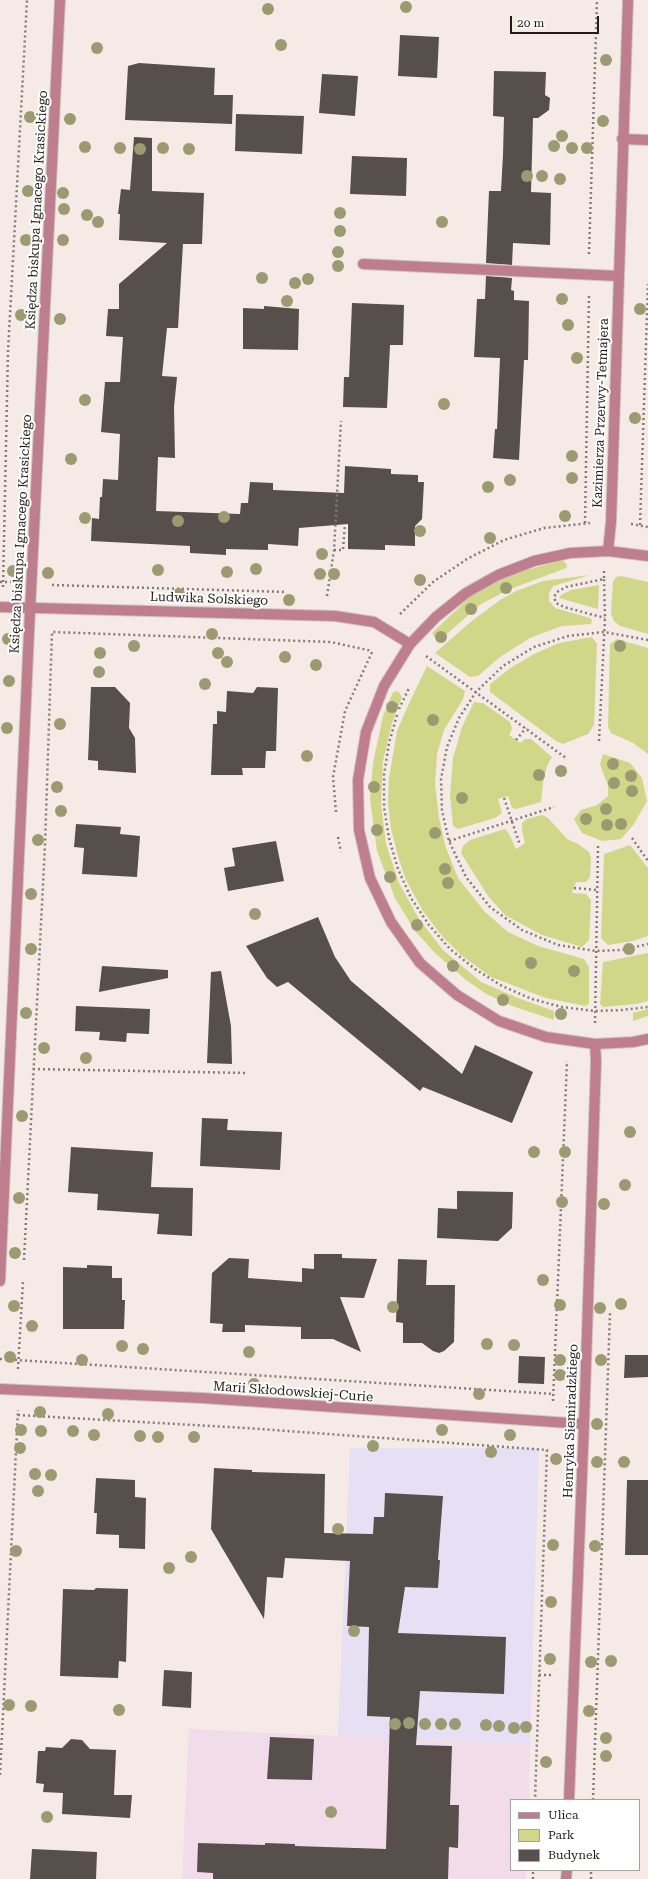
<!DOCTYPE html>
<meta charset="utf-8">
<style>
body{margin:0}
#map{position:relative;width:648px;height:1879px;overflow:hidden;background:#f5eae6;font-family:"Roboto Serif",serif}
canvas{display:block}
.legend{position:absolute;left:510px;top:1799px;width:130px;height:72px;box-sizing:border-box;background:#fff;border:1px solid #a6a4a3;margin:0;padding:5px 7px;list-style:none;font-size:12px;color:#201c1a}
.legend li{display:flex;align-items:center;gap:8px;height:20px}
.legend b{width:20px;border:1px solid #a6a4a3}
.scale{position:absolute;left:510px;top:16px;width:89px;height:18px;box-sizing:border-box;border:2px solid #201c1a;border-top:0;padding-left:5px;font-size:12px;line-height:14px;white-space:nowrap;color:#201c1a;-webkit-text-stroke:3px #fff;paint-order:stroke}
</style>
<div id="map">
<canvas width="648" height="1879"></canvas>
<ul class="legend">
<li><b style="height:5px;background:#be7e8e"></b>Ulica</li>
<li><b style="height:11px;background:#d1d788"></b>Park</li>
<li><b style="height:11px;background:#574f4b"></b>Budynek</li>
</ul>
<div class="scale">20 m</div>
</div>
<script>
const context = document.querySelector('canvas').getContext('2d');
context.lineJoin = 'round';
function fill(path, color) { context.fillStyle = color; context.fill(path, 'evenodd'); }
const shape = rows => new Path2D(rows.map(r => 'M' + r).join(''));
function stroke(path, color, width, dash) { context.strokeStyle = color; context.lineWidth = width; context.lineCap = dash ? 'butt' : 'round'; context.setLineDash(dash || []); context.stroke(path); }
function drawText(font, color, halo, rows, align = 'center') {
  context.font = font + ' "Roboto Serif",serif'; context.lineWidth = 4; context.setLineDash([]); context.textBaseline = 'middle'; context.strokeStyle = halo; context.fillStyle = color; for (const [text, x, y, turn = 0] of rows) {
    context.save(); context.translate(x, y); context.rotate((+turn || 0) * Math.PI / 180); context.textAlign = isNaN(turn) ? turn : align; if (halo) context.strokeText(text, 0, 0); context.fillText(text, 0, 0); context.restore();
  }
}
fill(shape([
 [350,1448,539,1448,530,1745,338,1736]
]), '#e7dff4');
fill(shape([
 [189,1729,530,1745,529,1800,511,1800,511,1870,526,1870,526,1879,182,1879]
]), '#f2dce9');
fill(shape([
 [563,560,567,565,566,568,508,590,481,604,440,640,435,638,432,633,472,595,504,576],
 [590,575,553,586,549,594,549,601,555,608,590,618,592,620,591,624,562,626,530,638,500,657,478,676,470,677,435,653,473,620,500,600,516,591,543,581],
 [621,576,648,582,648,634,620,626,614,621,611,613,613,582,616,577],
 [599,585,598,609,559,598,561,595,571,590],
 [592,637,597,644,594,725,588,734,563,744,556,741,490,692,490,684,512,667,534,654,559,643],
 [617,639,648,648,648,754,633,743,611,733,608,727,610,644],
 [427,666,465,691,463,699,444,730,437,754,435,784,439,817,445,845,458,878,484,911,508,932,538,946,584,959,589,967,589,1004,585,1006,546,998,491,977,461,955,441,935,423,911,406,880,398,856,391,829,388,802,389,778,397,731,406,710],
 [398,691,402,697,392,723,383,761,381,803,386,844,399,883,419,919,443,950,481,982,518,998,554,1011,554,1020,512,1006,486,994,465,979,436,954,415,931,395,898,377,851,370,799,373,763,383,716,393,692],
 [474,702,483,703,510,722,512,729,509,735,520,743,525,739,531,739,552,757,547,766,543,783,541,802,516,809,512,808,508,796,498,799,502,813,495,818,458,829,453,826,450,795,453,758,462,727],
 [603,754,630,763,642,778,647,801,634,824,621,839,602,841,582,833,574,819,581,810,597,805,608,796,608,786,600,764],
 [542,815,548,818,567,839,578,844,589,852,591,857,590,877,586,882,576,882,572,893,586,894,591,900,589,940,582,947,542,935,505,915,488,896,461,853,463,846,470,840,505,829,509,834,516,849,525,843,522,831,522,823,527,819],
 [630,845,648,868,648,936,633,941,608,945,601,938,604,854],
 [648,953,648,1001,636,1004,603,1007,600,1004,603,962],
 [648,1009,648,1016,633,1021,633,1013]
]), '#d1d788');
fill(shape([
 [400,35,439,37,437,78,398,76],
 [139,63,215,68,214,95,233,95,232,124,125,120,128,66],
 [494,71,546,72,545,95,550,98,549,110,538,118,533,118,531,192,551,193,550,245,513,243,512,265,486,263,489,191,501,191,503,155,504,117,493,116],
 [322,74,358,76,355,116,319,113],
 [236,114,304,116,302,154,235,151],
 [134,137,152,138,152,191,204,193,202,244,183,244,178,328,167,328,162,376,177,377,174,407,175,458,158,457,156,511,240,514,241,503,248,503,250,482,273,483,273,490,344,493,345,466,391,469,391,474,418,475,418,482,424,482,422,519,415,526,415,546,385,545,385,550,348,549,348,524,299,528,298,546,268,544,268,550,226,549,226,555,190,553,190,546,91,541,92,518,99,519,100,497,102,497,103,479,118,480,120,434,101,432,105,382,120,382,123,337,106,336,108,309,119,309,119,284,167,243,119,240,120,214,118,214,121,189,130,190],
 [352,156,407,158,406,196,350,194],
 [486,276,512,278,511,290,514,291,514,300,529,301,528,360,524,360,519,460,493,458,495,429,497,429,500,358,474,357,477,299,485,299],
 [352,303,404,305,403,345,390,345,387,408,343,407,344,377,349,377],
 [264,306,299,309,298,350,243,349,243,308,264,309],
 [91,687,115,687,130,703,129,728,135,738,136,773,98,770,98,761,88,760],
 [257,687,278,688,276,751,266,751,265,768,242,768,243,775,211,775,213,724,217,724,217,711,226,712,227,691,253,693],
 [76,824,121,827,120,834,140,836,137,877,82,874,84,848,74,847],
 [276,841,284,881,228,891,224,868,235,866,232,848],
 [318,917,335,957,351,981,462,1074,475,1045,533,1072,512,1123,423,1087,420,1091,288,982,277,987,267,978,246,946],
 [102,966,168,970,168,978,99,992],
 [221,971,231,1026,232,1064,207,1063,211,972],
 [76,1006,150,1009,149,1034,127,1033,126,1042,99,1040,100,1032,75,1031],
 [202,1118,228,1119,227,1130,282,1132,280,1170,200,1166],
 [71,1147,153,1152,151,1187,193,1188,192,1236,157,1234,159,1214,97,1210,98,1194,68,1192],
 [457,1191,513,1192,512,1228,498,1241,437,1238,438,1208,457,1209],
 [314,1254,342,1254,342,1258,377,1259,364,1298,340,1297,361,1352,333,1339,301,1339,301,1327,245,1325,245,1332,222,1332,223,1324,210,1323,212,1273,229,1258,249,1259,248,1278,302,1282,302,1268,314,1269],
 [398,1259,427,1260,426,1285,455,1285,454,1342,444,1351,439,1353,433,1351,422,1343,403,1343,403,1323,396,1322],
 [87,1265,112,1266,112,1278,122,1278,122,1300,125,1300,124,1329,63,1329,63,1267,87,1268],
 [625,1355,648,1355,648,1377,624,1378],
 [519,1356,545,1357,544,1384,518,1383],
 [214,1468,252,1470,252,1472,325,1474,324,1533,373,1534,374,1517,384,1517,385,1493,443,1496,438,1560,440,1560,438,1588,405,1587,398,1633,506,1637,504,1694,420,1691,416,1745,452,1746,450,1805,459,1805,458,1848,449,1847,448,1879,213,1879,213,1873,197,1872,198,1843,265,1845,265,1843,295,1844,295,1846,386,1849,390,1717,367,1716,369,1627,347,1626,350,1561,285,1558,283,1578,267,1577,264,1619,211,1529],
 [96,1478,135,1480,135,1497,146,1498,145,1549,119,1548,119,1535,96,1534,97,1513,94,1513],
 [627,1480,648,1480,648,1555,625,1555],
 [96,1588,128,1589,126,1662,119,1661,118,1678,60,1676,63,1589,94,1590],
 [164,1670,192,1672,191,1708,162,1706],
 [270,1737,314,1739,312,1780,267,1779],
 [71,1739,82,1740,90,1749,116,1750,114,1795,132,1795,130,1818,62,1814,63,1793,43,1792,44,1784,36,1783,38,1751,45,1751,46,1747,62,1748],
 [32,1849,97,1852,96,1879,30,1879]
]), '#574f4b');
const lane = shape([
 [622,139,648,140],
 [363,264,618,276]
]);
const street = shape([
 [608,551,611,522,628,0],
 [648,556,608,551,570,553,534,561,498,575,466,593,436,617,410,644,384,686,366,732,358,780,359,830,370,878,391,922,420,963,457,995,499,1021,546,1037,595,1044,633,1042,648,1039],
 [0,607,335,616,374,622,410,644],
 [0,1281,29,632,60,0],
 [0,1389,202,1398,584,1424],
 [569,1800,584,1424,596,1061,595,1044],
 [566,1879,567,1870]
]);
stroke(lane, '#cfc5c1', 12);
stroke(street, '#cfc5c1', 12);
stroke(shape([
 [589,254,597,0],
 [585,523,589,295],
 [631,524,648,527],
 [640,525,648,284],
 [334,550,343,550,345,524],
 [604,571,604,579,566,587,557,592,554,597,556,603,564,607,605,618],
 [0,582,11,582],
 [52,585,287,592],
 [3,587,8,352,27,0],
 [327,596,334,550,341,421],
 [400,614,433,582,467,559,504,540,544,528,590,523],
 [648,640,604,632,568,636,534,647,503,666,476,692,459,718,447,747,441,779,442,811,449,841,466,877,490,907,522,930,558,945,596,951,622,950,648,944],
 [426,656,566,758],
 [399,709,409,688],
 [397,715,389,743,384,775,384,807,389,838,398,869,411,898,429,925,450,949,475,969,502,986,532,999,562,1007,594,1011,622,1010,648,1007],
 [516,740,526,728],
 [599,741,605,618,604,579],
 [504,798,520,845],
 [336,812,333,777,345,711,373,650],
 [338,837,341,852],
 [632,838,648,861],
 [449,841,554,807],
 [574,888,598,890],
 [595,1023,598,846],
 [33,1069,247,1073],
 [24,1260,45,845,52,632,331,642,372,651],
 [0,1359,554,1394],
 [18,1369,23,1281],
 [553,1401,567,1061],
 [18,1415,246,1428,547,1450,535,1800],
 [539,1675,553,1675],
 [0,1775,18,1410],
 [593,1800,610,1313],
 [533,1879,533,1870],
 [591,1879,591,1870]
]), '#847c79', 2.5, [2, 3]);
stroke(lane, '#be7e8e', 10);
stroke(street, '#be7e8e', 10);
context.fillStyle = '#9c9a71';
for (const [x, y] of [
 [406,7],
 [268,9],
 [281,45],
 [97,48],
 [606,60],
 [30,117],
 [70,119],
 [603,121],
 [562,136],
 [554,146],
 [85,147],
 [120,148],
 [163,148],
 [572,148],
 [587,148],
 [140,149],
 [189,149],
 [527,176],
 [542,176],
 [560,179],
 [28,191],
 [63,193],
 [64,209],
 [340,213],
 [87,215],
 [98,222],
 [442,222],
 [340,231],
 [26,240],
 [63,240],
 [338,252],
 [338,266],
 [262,278],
 [308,279],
 [295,283],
 [562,299],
 [287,301],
 [640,309],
 [21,315],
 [60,319],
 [568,325],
 [577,358],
 [85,400],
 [444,404],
 [635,418],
 [572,456],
 [71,459],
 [572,478],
 [510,480],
 [488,487],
 [565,516],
 [224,517],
 [85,518],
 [178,521],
 [420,531],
 [490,538],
 [322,554],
 [256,569],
 [158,570],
 [13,571],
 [227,572],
 [48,573],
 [320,574],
 [334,574],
 [420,580],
 [506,588],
 [179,594],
 [289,600],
 [471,609],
 [212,634],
 [441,637],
 [8,639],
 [134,646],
 [620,646],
 [100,653],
 [218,653],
 [285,657],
 [227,662],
 [316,665],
 [99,672],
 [9,681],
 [205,684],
 [392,707],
 [433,720],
 [60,724],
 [7,728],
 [307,756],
 [613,764],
 [561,771],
 [539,775],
 [631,776],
 [614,783],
 [57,787],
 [374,787],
 [632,791],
 [462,798],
 [606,809],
 [61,811],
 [586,819],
 [621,824],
 [607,825],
 [377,830],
 [435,833],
 [38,840],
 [445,869],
 [390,877],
 [448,883],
 [31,894],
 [255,914],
 [417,925],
 [31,949],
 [629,949],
 [531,963],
 [453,966],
 [574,971],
 [503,1000],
 [26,1013],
 [561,1014],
 [44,1048],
 [86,1058],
 [22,1116],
 [630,1132],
 [534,1152],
 [565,1152],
 [625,1185],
 [19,1198],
 [562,1202],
 [604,1204],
 [15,1253],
 [543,1280],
 [621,1304],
 [560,1305],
 [14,1306],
 [393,1307],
 [600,1308],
 [32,1326],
 [487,1344],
 [514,1345],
 [122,1346],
 [143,1349],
 [249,1352],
 [10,1357],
 [82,1360],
 [560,1360],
 [601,1360],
 [560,1375],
 [254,1384],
 [479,1394],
 [40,1412],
 [108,1414],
 [597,1424],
 [21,1430],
 [442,1430],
 [41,1431],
 [73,1431],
 [94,1435],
 [510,1435],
 [140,1436],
 [158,1437],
 [194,1437],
 [373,1446],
 [20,1448],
 [491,1452],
 [556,1459],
 [597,1462],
 [624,1462],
 [35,1474],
 [51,1475],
 [38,1491],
 [338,1529],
 [553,1545],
 [595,1546],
 [16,1551],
 [191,1557],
 [169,1568],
 [551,1602],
 [354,1631],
 [550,1659],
 [611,1661],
 [591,1662],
 [9,1705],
 [31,1706],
 [119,1710],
 [589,1711],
 [409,1723],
 [395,1724],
 [425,1724],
 [441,1724],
 [455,1724],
 [486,1725],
 [499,1726],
 [526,1727],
 [514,1728],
 [606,1738],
 [606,1756],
 [546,1762],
 [331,1812],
 [47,1817]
]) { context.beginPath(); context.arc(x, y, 6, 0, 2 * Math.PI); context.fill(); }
drawText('13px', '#201c1a', '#fff', [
 ["Księdza biskupa Ignacego Krasickiego",37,210,-87],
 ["Kazimierza Przerwy-Tetmajera",601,413,-88],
 ["Księdza biskupa Ignacego Krasickiego",21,534,-87],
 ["Ludwika Solskiego",209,599,2],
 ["Marii Skłodowskiej-Curie",293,1392,4],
 ["Henryka Siemiradzkiego",571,1421,-88]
]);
</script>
